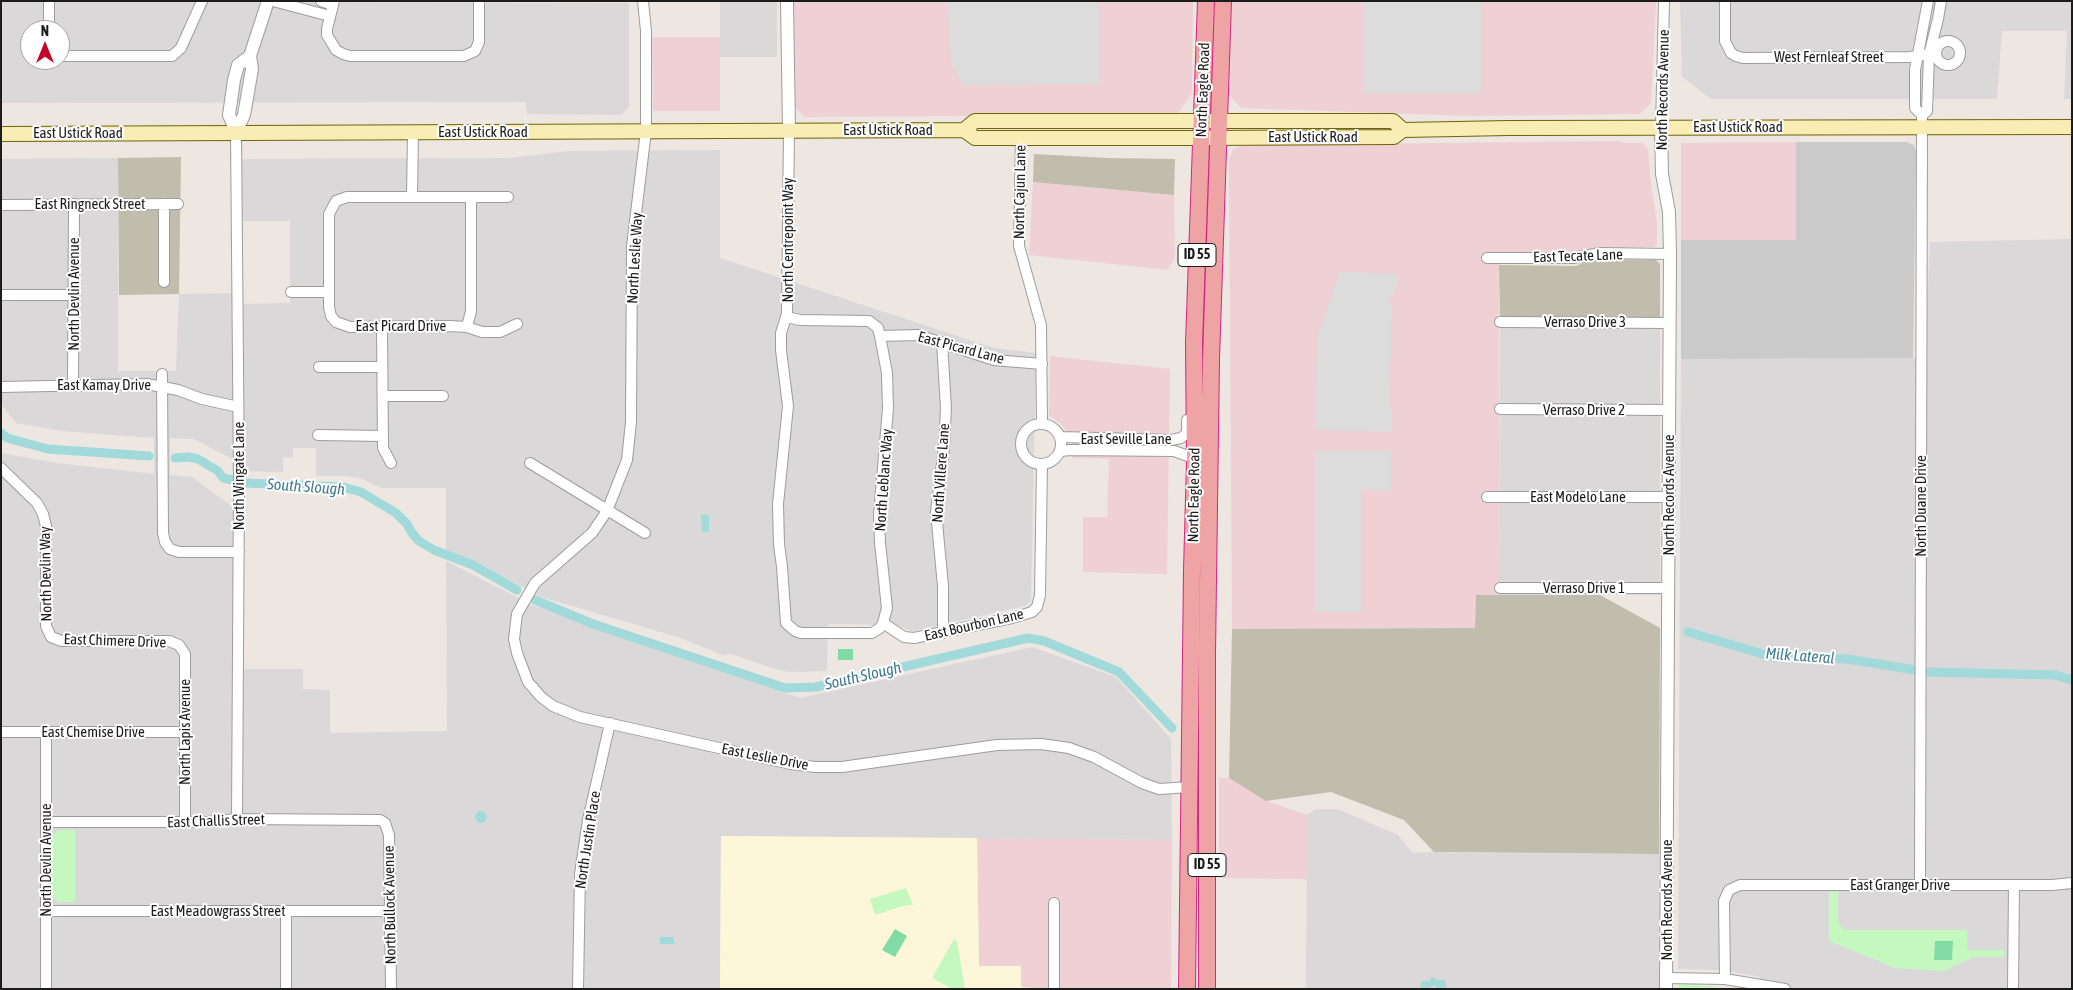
<!DOCTYPE html>
<style>
body{margin:0}
#map{position:relative;width:2073px;height:990px;overflow:hidden;background:#ede6e1;font-family:"Asap Condensed",sans-serif}
canvas{display:block}
.frame{position:absolute;inset:0;border:2px solid #1c1c1c;pointer-events:none}
.north{position:absolute;left:20px;top:20px;width:50px;height:50px;box-sizing:border-box;background:#fff;border:1px solid #a4a4a4;border-radius:50%;rotate:0deg;font-size:14px;font-weight:700;line-height:20px;text-align:center;color:#1c1c1c}
.north::after{content:'';display:block;margin:auto;width:18px;height:22px;background:#c3052d;clip-path:polygon(50% 0,100% 100%,50% 72%,0 100%)}
</style>
<div id="map">
<canvas width="2073" height="990"></canvas>
<div class="frame"></div>
<div class="north">N</div>
</div>
<script>
const context = document.querySelector('canvas').getContext('2d');
context.lineJoin = 'round';
function fill(path, color) { context.fillStyle = color; context.fill(path, 'evenodd'); }
const shape = rows => new Path2D(rows.map(r => 'M' + r).join(''));
function stroke(path, color, width, dash) { context.strokeStyle = color; context.lineWidth = width; context.lineCap = dash ? 'butt' : 'round'; context.setLineDash(dash || []); context.stroke(path); }
function drawText(font, color, halo, rows, align = 'center') {
  context.font = font + ' "Asap Condensed",sans-serif'; context.lineWidth = 4; context.setLineDash([]); context.textBaseline = 'middle'; context.strokeStyle = halo; context.fillStyle = color; for (const [text, x, y, turn = 0] of rows) {
    context.save(); context.translate(x, y); context.rotate((+turn || 0) * Math.PI / 180); context.textAlign = isNaN(turn) ? turn : align; if (halo) context.strokeText(text, 0, 0); context.fillText(text, 0, 0); context.restore();
  }
}
fill(shape([
 [1,1,629,3,629,107,621,115,527,114,526,102,1,103],
 [30,30,60,30,60,60,30,60],
 [720,1,777,1,777,57,720,57],
 [1680,1,2072,1,2072,99,2064,99,2067,31,2002,31,1997,99,1711,99,1682,77],
 [720,150,720,258,994,348,1036,353,1031,601,1025,606,919,630,911,631,897,625,828,624,827,671,790,672,775,669,731,654,722,655,681,638,538,596,476,561,446,552,446,488,381,488,360,478,345,476,316,476,316,448,293,448,293,457,283,457,283,472,242,471,242,460,234,460,194,439,170,438,170,475,192,477,233,507,234,669,303,669,303,689,330,690,330,733,447,731,446,561,532,605,800,698,1032,647,1116,677,1171,739,1172,840,721,836,720,989,1,989,1,453,56,463,154,474,154,438,63,431,16,423,1,404,1,159,118,158,118,371,176,371,179,294,235,293,235,304,290,303,290,221,240,221,240,159,509,158,569,151],
 [2072,239,2072,989,1756,989,1761,977,1721,970,1678,969,1681,359,1913,358,1925,355,1930,242],
 [1500,317,1660,317,1660,595,1499,595],
 [1316,809,1337,809,1398,835,1413,853,1440,851,1449,853,1659,854,1660,989,1306,989,1307,815]
]), '#dad8d9');
fill(shape([
 [794,1,1193,1,1192,93,1177,115,804,117,795,107],
 [1230,1,1656,1,1651,103,1640,114,1471,116,1241,108,1229,95],
 [652,37,720,37,720,111,653,111],
 [1621,141,1621,143,1643,143,1648,149,1650,176,1657,223,1657,244,1654,247,1599,247,1575,253,1499,254,1499,595,1476,595,1475,628,1232,629,1229,160,1233,150,1243,145],
 [1796,142,1796,240,1681,240,1681,143],
 [1033,182,1174,195,1175,257,1168,270,1029,255],
 [1050,356,1170,369,1167,574,1083,572,1083,517,1107,517,1109,459,1072,458,1072,434,1067,432,1060,423,1049,416],
 [1219,778,1229,778,1266,801,1307,815,1307,879,1219,878],
 [977,838,1172,840,1171,989,1021,988,1021,966,979,966]
]), '#eed0d5');
fill(shape([
 [721,836,977,838,979,966,1021,966,1021,987,1048,989,720,989]
]), '#fef6d9');
fill(shape([
 [1796,142,1906,142,1914,145,1916,152,1913,358,1681,359,1681,240,1796,240]
]), '#cacaca');
fill(shape([
 [1034,154,1107,158,1175,159,1174,195,1033,182],
 [181,157,179,294,119,295,118,158],
 [1591,259,1656,260,1660,264,1660,317,1500,317,1499,265,1576,266],
 [1476,595,1600,595,1660,628,1659,854,1434,852,1404,820,1331,792,1266,801,1229,778,1232,629,1475,628]
]), '#c1bdad');
fill(shape([
 [59,830,75,830,75,902,58,902,52,896,52,836],
 [906,888,913,905,903,906,875,915,870,899],
 [1838,891,1838,922,1844,930,1967,930,1967,950,2004,950,2004,957,1973,957,1944,971,1895,968,1829,941,1829,892],
 [954,939,957,941,965,989,952,989,932,978],
 [1678,983,1729,989,1678,989]
]), '#c5f8be');
fill(shape([
 [838,649,853,649,853,660,838,660],
 [895,929,907,936,895,957,882,950],
 [1935,941,1953,941,1952,960,1934,960]
]), '#80dba4');
fill(shape([
 [948,1,1099,1,1099,84,963,85,951,63],
 [1364,1,1481,1,1481,93,1364,93],
 [1340,272,1398,274,1397,289,1394,290,1394,296,1390,296,1390,303,1392,303,1389,409,1392,409,1392,432,1315,430,1318,334],
 [1315,451,1391,451,1391,490,1361,490,1361,612,1315,612]
]), '#dcdcdc');
fill(shape([
 [701,515,709,515,709,532,702,532],
 '475 817a6 6 0 1 1 12 0a6 6 0 1 1-12 0Z',
 [660,937,674,937,674,944,660,944],
 [1432,977,1437,980,1444,980,1446,983,1446,987,1439,989,1434,985,1428,989,1422,989,1420,986,1422,981,1429,981]
]), '#a2d9da');
stroke(shape([
 [1,433,7,438,48,449,149,456],
 [175,458,189,457,198,459,218,471,223,478,233,480],
 [245,483,343,487,361,492,396,513,407,524,412,533,419,541,434,550,473,565,517,590],
 [535,600,593,624,785,688,816,687,1028,638,1044,641,1119,672,1172,728],
 [1688,632,1773,657,1847,659,1915,670],
 [1927,672,2055,675,2072,680]
]), '#a2d9da', 9);
const minor = shape([
 [49,1,49,30],
 [273,1,330,16],
 [321,1,333,5],
 [334,1,327,29,327,35,336,50,343,54,350,56,464,56,475,51,479,42,479,1],
 [643,1,646,31,646,131,632,246,631,422,627,460,607,511,592,533,535,583,517,614,514,639,517,653,528,682,541,697,553,706,580,717,791,764,815,767,842,767,997,745,1041,744,1069,748,1094,757,1142,783,1159,789,1190,787],
 [1725,1,1725,41,1731,53,1736,56,1743,58,1910,57,1936,53],
 [1928,1,1915,70,1915,108,1922,115,1927,111,1929,55,1938,19,1941,1],
 '1936 53a12 12 0 1 1 24 0a12 12 0 1 1-24 0Z',
 [60,56,172,56,181,48,202,1],
 [1661,127,1664,1],
 [236,132,239,481,237,819],
 [1021,137,1019,246,1041,325,1042,424],
 [412,197,413,132],
 [508,197,347,197,336,201,329,214,329,307,331,316,336,322,350,327,449,326,467,327,482,332,500,332,517,324],
 [1,205,178,204],
 [1487,258,1573,258,1600,253,1670,254],
 [164,282,164,204],
 [291,292,329,292],
 [1,295,74,295],
 [786,317,800,320,869,321,878,328,880,336,887,373,888,408,879,515,880,543,887,608,883,623,880,628,872,633,801,633,795,631,786,623,782,567,779,544,778,504,788,406,781,350,781,333,786,317,787,313,789,130],
 [1500,322,1669,323],
 [382,326,383,448,391,463],
 [467,327,471,311,471,197],
 [880,336,918,335,994,360,1042,364],
 [942,342,946,408,944,447,936,512,943,586,943,633],
 [319,367,382,367],
 [162,374,163,533,165,542,170,549,179,552,239,552],
 [73,385,74,204],
 [1,387,147,384,178,390,202,399,234,406],
 [383,396,443,396],
 [1500,409,1669,410],
 '1021 444a20 20 0 1 1 40 0a20 20 0 1 1-40 0Z',
 [318,435,383,436],
 [1061,437,1171,440,1181,438,1187,433,1187,420],
 [1061,451,1070,450,1174,451,1188,456,1195,462],
 [530,463,645,533],
 [1,468,37,503,43,514,46,526,46,626,51,637,62,641,169,641,179,645,185,654,185,822],
 [1487,497,1669,497],
 [1500,588,1669,588],
 [883,623,904,637,914,638,1012,618,1032,612,1037,607,1040,595,1042,464],
 [1,732,185,732],
 [46,822,207,822,237,819,380,820,385,823,389,835,391,989],
 [1920,885,1922,115],
 [1054,903,1054,989],
 [46,911,391,911],
 [286,911,286,989],
 [1667,978,1725,979,1785,989],
 [1725,979,1724,901,1729,890,1740,885,2052,885,2072,883],
 [46,989,46,732],
 [578,989,580,874,588,820,610,723],
 [2013,989,2014,885]
]);
const tertiary = shape([
 [787,1,789,130],
 [250,56,252,69,244,115,236,132,229,115,234,80,238,65,250,56],
 [250,56,268,1],
 [1661,127,1662,174,1669,212,1670,254,1666,989]
]);
const secondary = shape([
 [964,130,975,138,1201,138,1394,137,1403,130,1509,128,2072,127],
 [1,134,964,130,975,121,1393,121,1403,130]
]);
const trunk = shape([
 [1187,989,1192,570,1195,462,1194,343,1206,1],
 [1207,989,1207,654,1211,359,1223,1]
]);
stroke(minor, '#9d9d9d', 12);
stroke(tertiary, '#9d9d9d', 14);
stroke(secondary, '#6e6307', 16);
stroke(trunk, '#d22786', 18);
stroke(minor, '#fff', 10);
stroke(tertiary, '#fff', 12);
stroke(secondary, '#f7edb5', 14);
stroke(trunk, '#eea3a4', 16);
for (const [x, y, w] of [
 [1197,255,38],
 [1207,865,38]
]) { const box = new Path2D(); box.roundRect(x - w / 2, y - 11.5, w, 23, 4); context.fillStyle = '#fff'; context.fill(box); stroke(box, '#1c1c1c', 1); }
drawText('bold 14px', '#1c1c1c', null, [
 ["ID 55",1197,255],
 ["ID 55",1207,865]
]);
drawText('15px', '#1c1c1c', '#fff', [
 ["West Fernleaf Street",1829,57],
 ["North Eagle Road",1203,90,-88],
 ["North Records Avenue",1663,90,-89],
 ["East Ustick Road",1738,127],
 ["East Ustick Road",888,130],
 ["East Ustick Road",483,132],
 ["East Ustick Road",78,133],
 ["East Ustick Road",1313,137],
 ["North Cajun Lane",1020,192,-89],
 ["East Ringneck Street",90,204],
 ["North Centrepoint Way",788,240,-90],
 ["East Tecate Lane",1578,256,-2],
 ["North Leslie Way",635,258,-87],
 ["North Devlin Avenue",74,294,-90],
 ["Verraso Drive 3",1585,322],
 ["East Picard Drive",401,326],
 ["East Picard Lane",961,348,15],
 ["East Kamay Drive",104,385],
 ["Verraso Drive 2",1584,410],
 ["East Seville Lane",1126,439],
 ["North Villere Lane",941,473,-86],
 ["North Wingate Lane",239,476,-90],
 ["North Leblanc Way",884,480,-86],
 ["North Eagle Road",1194,495,-89],
 ["North Records Avenue",1669,495,-90],
 ["East Modelo Lane",1578,497],
 ["North Duane Drive",1921,506,-90],
 ["North Devlin Way",46,574,-91],
 ["Verraso Drive 1",1584,588],
 ["East Bourbon Lane",974,625,-13],
 ["East Chimere Drive",115,641,2],
 ["East Chemise Drive",93,732],
 ["North Lapis Avenue",185,732,-90],
 ["East Leslie Drive",765,757,11],
 ["East Challis Street",216,821,-2],
 ["North Justin Place",588,840,-81],
 ["North Devlin Avenue",46,860,-90],
 ["East Granger Drive",1900,885],
 ["North Records Avenue",1667,900,-90],
 ["North Bullock Avenue",390,905,-91],
 ["East Meadowgrass Street",218,911]
]);
drawText('italic 16px', '#427b91', '#fff', [
 ["South Slough",306,487,4],
 ["Milk Lateral",1800,656,4],
 ["South Slough",863,676,-13]
]);
</script>
